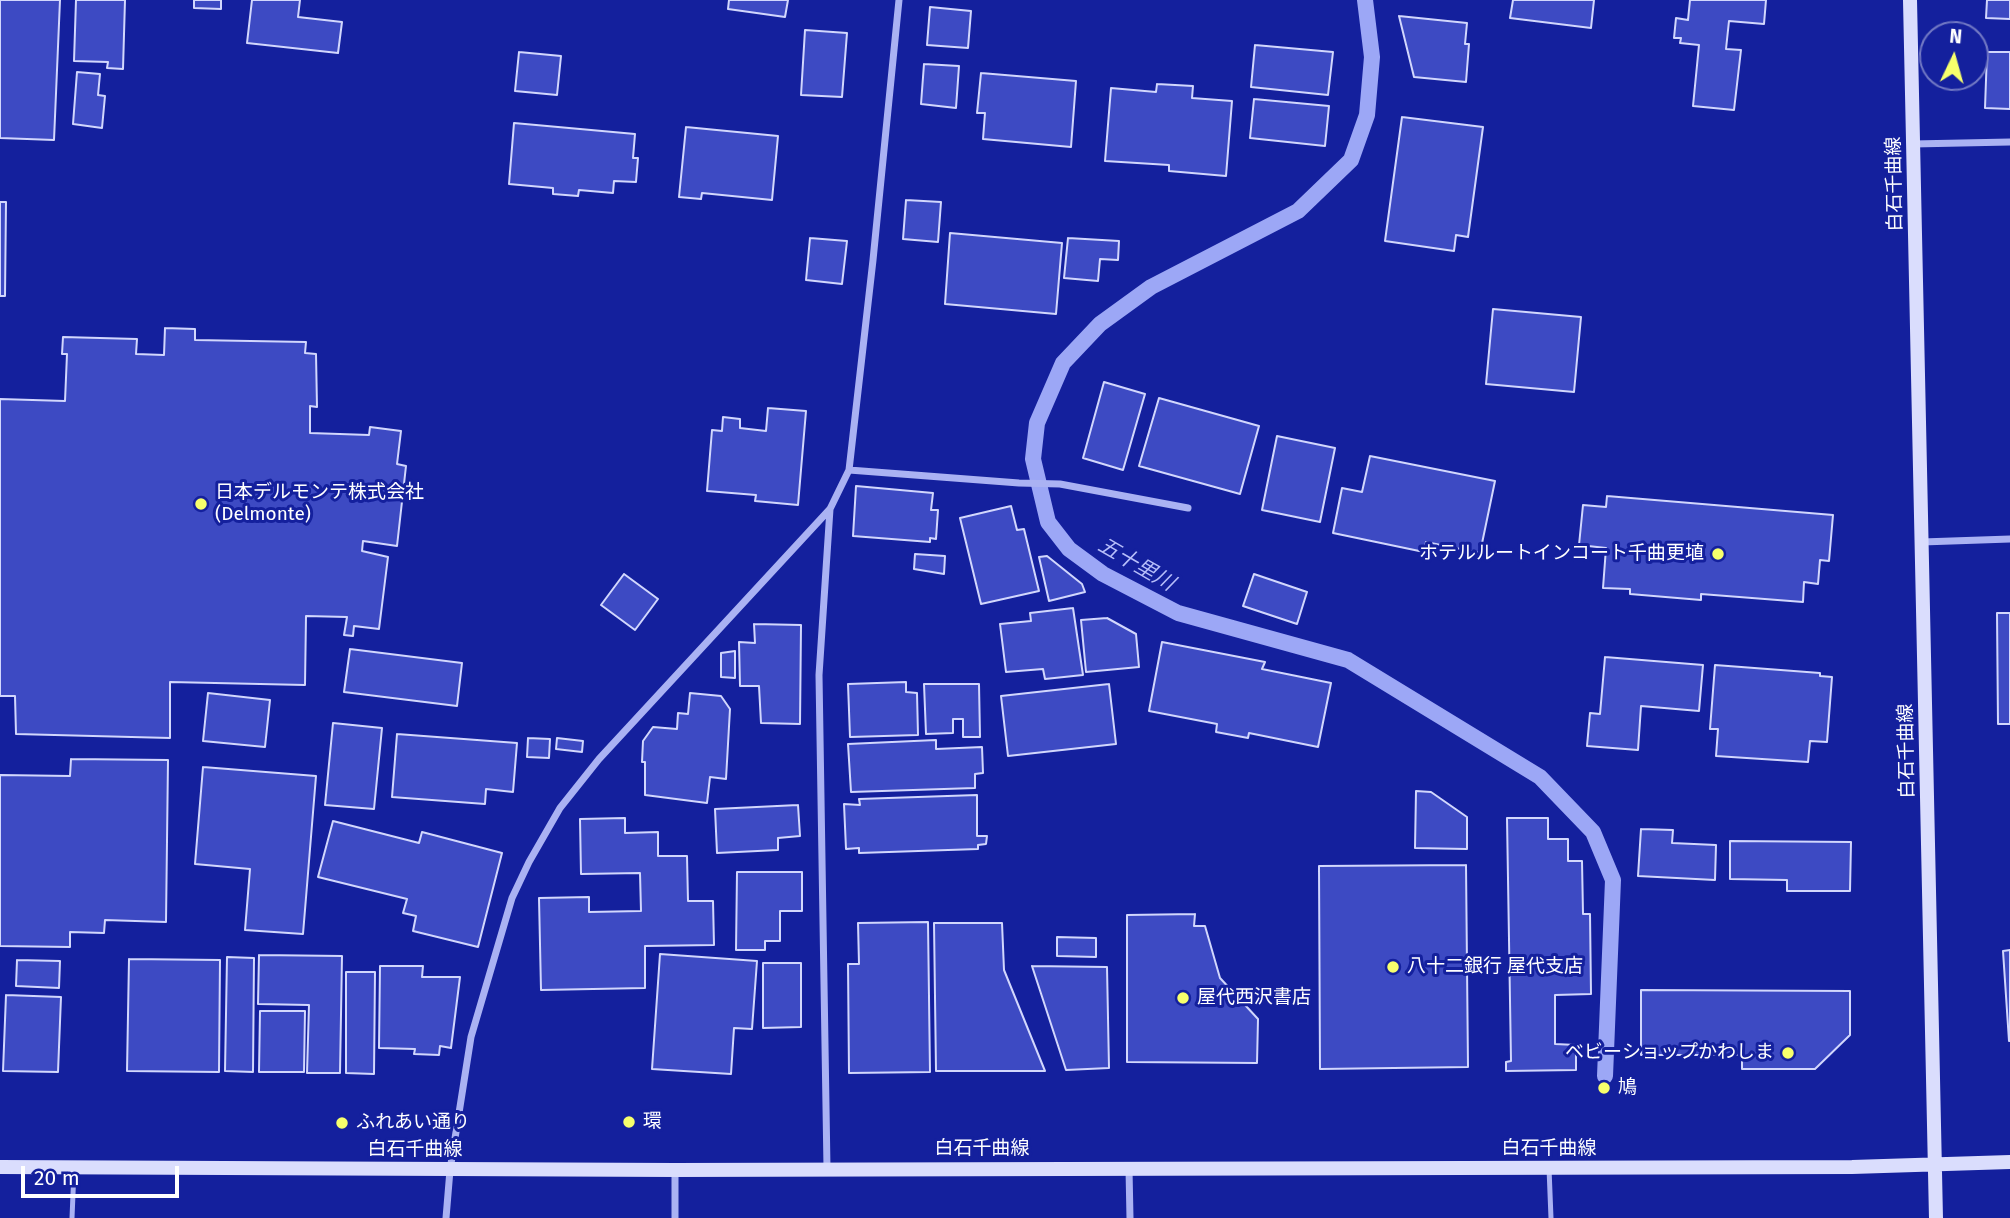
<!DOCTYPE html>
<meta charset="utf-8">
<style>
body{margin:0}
#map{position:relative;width:2010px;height:1218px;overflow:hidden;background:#14209d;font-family:"Fira Sans",sans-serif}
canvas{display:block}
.north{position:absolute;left:1919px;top:21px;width:70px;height:70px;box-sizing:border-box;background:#14209d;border:2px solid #7279c4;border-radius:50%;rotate:5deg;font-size:19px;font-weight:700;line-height:28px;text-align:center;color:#fff}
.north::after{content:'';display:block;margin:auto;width:24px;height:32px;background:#f7ff6c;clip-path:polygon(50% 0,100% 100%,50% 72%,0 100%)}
.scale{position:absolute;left:21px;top:1166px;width:158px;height:32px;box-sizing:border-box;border:4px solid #fff;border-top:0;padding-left:9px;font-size:21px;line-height:24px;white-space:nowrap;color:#fff;-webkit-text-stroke:5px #14209d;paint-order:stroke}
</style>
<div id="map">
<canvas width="2010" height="1218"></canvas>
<div class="north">N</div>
<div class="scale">20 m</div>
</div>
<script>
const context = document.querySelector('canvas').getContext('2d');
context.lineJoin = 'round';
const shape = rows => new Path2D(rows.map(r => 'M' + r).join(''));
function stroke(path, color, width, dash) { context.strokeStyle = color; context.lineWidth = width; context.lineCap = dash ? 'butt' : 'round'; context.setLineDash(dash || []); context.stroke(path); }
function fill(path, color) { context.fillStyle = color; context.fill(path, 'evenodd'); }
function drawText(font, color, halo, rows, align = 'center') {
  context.font = font + ' "Fira Sans","Noto Sans JP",sans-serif'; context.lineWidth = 6; context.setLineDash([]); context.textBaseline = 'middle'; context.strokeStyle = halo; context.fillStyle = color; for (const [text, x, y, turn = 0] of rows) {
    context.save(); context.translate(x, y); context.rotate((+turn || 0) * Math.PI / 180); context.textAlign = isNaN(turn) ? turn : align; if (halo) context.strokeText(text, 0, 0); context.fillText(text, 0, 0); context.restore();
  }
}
stroke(shape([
 [1365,0,1372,57,1367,115,1351,160,1298,211,1151,287,1100,324,1063,363,1037,423,1033,459,1048,522,1069,549,1103,574,1178,613,1348,660,1540,777,1593,832,1613,880,1605,1076]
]), '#9ca7f6', 16);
const building = shape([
 [0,0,60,0,54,140,0,138,0,0],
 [76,0,125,0,123,69,107,68,108,62,74,61,76,0],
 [194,0,221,0,221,9,194,8,194,0],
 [252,0,300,0,298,17,342,22,338,53,247,43,252,0],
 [729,0,788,0,785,17,728,9,729,0],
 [1513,0,1594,0,1591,28,1510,18,1513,0],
 [1690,0,1766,0,1764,24,1729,21,1726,49,1741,50,1734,110,1693,106,1699,45,1680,43,1681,38,1674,38,1676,18,1688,20,1690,0],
 [1987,0,2010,0,2010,19,1986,18,1987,0],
 [930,7,971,11,968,48,927,45,930,7],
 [1399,16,1467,23,1465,44,1469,44,1466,82,1414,77,1399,16],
 [805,30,847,33,842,97,801,95,805,30],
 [1255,45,1333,52,1328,95,1251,87,1255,45],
 [519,52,561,56,557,95,515,91,519,52],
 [1987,52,2010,52,2010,109,1985,108,1987,52],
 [924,64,959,66,956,108,921,104,924,64],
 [77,72,100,74,98,95,105,96,102,128,73,124,77,72],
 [981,73,1076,81,1071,147,983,139,985,113,977,113,981,73],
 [1157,84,1193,86,1192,98,1232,101,1226,176,1169,171,1169,165,1105,161,1111,88,1156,92,1157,84],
 [1254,99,1329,106,1325,146,1250,138,1254,99],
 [1402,117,1483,127,1468,237,1456,235,1454,251,1385,241,1402,117],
 [514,123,635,134,633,158,638,158,636,182,614,181,613,193,579,190,578,196,553,194,553,188,509,184,514,123],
 [686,127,778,136,772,200,702,193,701,199,679,197,686,127],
 [906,200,941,202,938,242,903,239,906,200],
 [0,202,6,202,5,296,0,296,0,202],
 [950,233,1062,243,1056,314,945,304,950,233],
 [810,238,847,241,842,284,806,280,810,238],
 [1068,238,1119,241,1118,260,1100,259,1098,281,1064,278,1068,238],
 [1493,309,1581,317,1574,392,1486,384,1493,309],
 [165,328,195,329,195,340,306,342,305,353,316,354,317,407,310,406,310,433,369,435,370,427,401,431,397,464,406,466,397,546,363,541,362,551,388,557,379,629,354,626,353,636,344,635,347,617,306,616,305,685,170,682,170,738,16,734,15,696,0,696,0,399,65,401,67,354,62,354,63,337,137,339,136,354,164,355,165,328],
 [1104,382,1145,394,1123,470,1083,458,1104,382],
 [1159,398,1259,426,1240,494,1139,466,1159,398],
 [768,408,806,411,798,505,755,501,756,495,707,491,712,430,722,431,723,417,740,419,740,428,766,431,768,408],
 [1277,436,1335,448,1320,522,1262,510,1277,436],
 [1370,456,1495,481,1480,553,1426,542,1424,552,1333,533,1342,488,1362,492,1370,456],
 [856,486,933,493,931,510,938,510,936,539,930,538,930,542,853,536,856,486],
 [1607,496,1833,515,1829,561,1820,560,1818,584,1804,582,1803,602,1701,594,1701,600,1630,594,1630,589,1603,588,1606,548,1579,545,1583,505,1606,507,1607,496],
 [1011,506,1017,530,1024,529,1039,591,981,604,960,518,1011,506],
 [915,554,945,556,944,574,914,569,915,554],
 [1047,556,1082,584,1085,592,1049,601,1039,557,1047,556],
 [624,574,658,599,635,630,601,605,624,574],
 [1254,574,1307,592,1297,624,1243,606,1254,574],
 [1073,608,1083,675,1045,679,1043,669,1006,672,1000,624,1031,621,1030,613,1073,608],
 [1997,613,2010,613,2010,724,1998,724,1997,613],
 [1107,618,1136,634,1139,667,1086,672,1081,620,1107,618],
 [754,624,801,625,800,724,761,723,759,686,740,686,739,642,755,643,754,624],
 [1162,642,1265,662,1262,669,1331,683,1318,747,1249,733,1248,738,1216,732,1217,724,1149,711,1162,642],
 [350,649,462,663,457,706,344,692,350,649],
 [735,651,735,678,721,677,721,653,735,651],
 [1605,657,1703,665,1699,711,1641,706,1638,750,1587,746,1590,713,1600,714,1605,657],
 [1715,665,1820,673,1820,676,1832,677,1827,742,1810,741,1808,762,1716,756,1718,729,1710,729,1715,665],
 [906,682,906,692,917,693,918,735,850,737,848,684,906,682],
 [924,684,979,684,980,737,963,737,963,719,953,719,953,733,926,734,924,684],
 [1109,684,1116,744,1008,756,1001,696,1109,684],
 [208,693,270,700,265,747,203,741,208,693],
 [690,693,721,696,730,709,726,779,710,777,707,803,645,795,645,762,642,762,643,741,653,727,677,729,678,713,688,714,690,693],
 [333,723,382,728,374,809,325,805,333,723],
 [397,734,517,743,513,792,486,789,485,804,392,797,397,734],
 [528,738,550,739,549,758,527,757,528,738],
 [557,738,583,741,582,752,556,749,557,738],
 [936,740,936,749,982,747,983,773,975,774,975,788,851,792,848,744,936,740],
 [71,759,168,760,166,922,105,920,104,933,70,932,70,947,0,946,0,775,70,776,71,759],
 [203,767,316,776,303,934,245,930,250,869,195,864,203,767],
 [1416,791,1431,792,1467,817,1467,849,1415,848,1416,791],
 [977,795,977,836,987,836,986,844,978,845,978,849,859,853,859,848,846,849,844,804,860,805,859,799,977,795],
 [798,805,800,836,778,838,778,850,717,853,715,809,798,805],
 [625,818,625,833,658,832,658,856,687,856,688,901,713,901,714,945,645,946,645,988,541,990,539,898,589,897,589,912,641,911,640,873,581,874,580,819,625,818],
 [1507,818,1548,818,1548,839,1568,839,1568,861,1582,861,1583,914,1590,914,1591,994,1555,995,1555,1044,1576,1045,1576,1070,1506,1071,1506,1062,1511,1061,1507,818],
 [333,821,419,843,422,832,502,853,478,947,413,931,416,916,403,913,407,899,318,877,333,821],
 [1641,829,1673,830,1672,843,1716,845,1715,880,1638,876,1641,829],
 [1730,841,1851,842,1850,891,1787,891,1787,880,1730,879,1730,841],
 [1466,865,1468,1067,1320,1069,1319,866,1466,865],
 [737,872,802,872,802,911,780,911,780,941,765,941,765,950,736,950,737,872],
 [1195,914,1194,926,1205,926,1220,978,1258,1019,1257,1063,1127,1062,1127,915,1195,914],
 [928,922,930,1072,849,1073,848,964,859,964,858,923,928,922],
 [934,923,1002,923,1004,970,1045,1071,936,1071,934,923],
 [1057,937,1096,938,1096,957,1057,956,1057,937],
 [2010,950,2010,1041,2009,1041,2003,951,2010,950],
 [660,954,757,961,752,1029,734,1028,731,1074,652,1069,660,954],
 [259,955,342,956,340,1073,307,1073,309,1005,258,1004,259,955],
 [227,957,254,958,253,1072,225,1071,227,957],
 [129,959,220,960,219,1072,127,1071,129,959],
 [17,960,60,961,59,988,16,986,17,960],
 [763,963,801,963,801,1027,763,1028,763,963],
 [380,966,423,966,422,977,460,977,451,1048,440,1046,439,1055,414,1054,415,1049,379,1048,380,966],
 [1032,966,1107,967,1109,1068,1066,1070,1032,966],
 [346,972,375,972,374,1074,346,1073,346,972],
 [1641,990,1850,991,1850,1035,1815,1069,1742,1069,1742,1055,1641,1055,1641,990],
 [6,995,61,997,58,1072,3,1071,6,995],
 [260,1011,305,1011,304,1072,259,1072,260,1011]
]);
fill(building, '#3d4ac3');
stroke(building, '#d2d7fd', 2);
stroke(shape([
 [1549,1168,1551,1218],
 [72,1218,74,1170]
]), '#aab2f3', 5);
stroke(shape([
 [1913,144,2010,142],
 [849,470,1019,483,1060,484,1188,508],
 [1922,542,2010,539],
 [827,1168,819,675,830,509],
 [1129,1169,1130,1218],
 [446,1218,450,1170,471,1037,512,898,529,862,560,808,599,759,830,509,849,470,873,260,899,0],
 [675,1218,675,1170]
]), '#aab2f3', 7);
stroke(shape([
 [1910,0,1936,1218],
 [0,1167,675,1170,1852,1167,2010,1162]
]), '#daddfd', 14);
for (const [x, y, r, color] of [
 [201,504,7,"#f7ff6c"],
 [1718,554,7,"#f7ff6c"],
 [1393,967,7,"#f7ff6c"],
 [1183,998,7,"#f7ff6c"],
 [1788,1053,7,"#f7ff6c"],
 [1604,1088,7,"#f7ff6c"],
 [629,1122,7,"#f7ff6c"],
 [342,1123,7,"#f7ff6c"]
]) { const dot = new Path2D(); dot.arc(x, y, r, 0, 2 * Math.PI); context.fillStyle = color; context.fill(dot); stroke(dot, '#14209d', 2.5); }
drawText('19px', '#fff', '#14209d', [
 ["白石千曲線",1895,184,-91],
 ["白石千曲線",1907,751,-91],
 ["白石千曲線",982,1149],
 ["白石千曲線",1549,1149],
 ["白石千曲線",415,1150]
]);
drawText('19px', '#fff', '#14209d', [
 ["日本デルモンテ株式会社",215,493],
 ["(Delmonte)",215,515],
 ["ホテルルートインコート千曲更埴",1704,554,"right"],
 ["八十二銀行 屋代支店",1407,967],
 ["屋代西沢書店",1197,998],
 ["ベビーショップかわしま",1774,1053,"right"],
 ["鳩",1618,1088],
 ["環",643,1122],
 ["ふれあい通り",356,1123]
], 'left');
drawText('italic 21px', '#b7befa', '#14209d', [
 ["五十里川",1136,565,30]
]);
</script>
